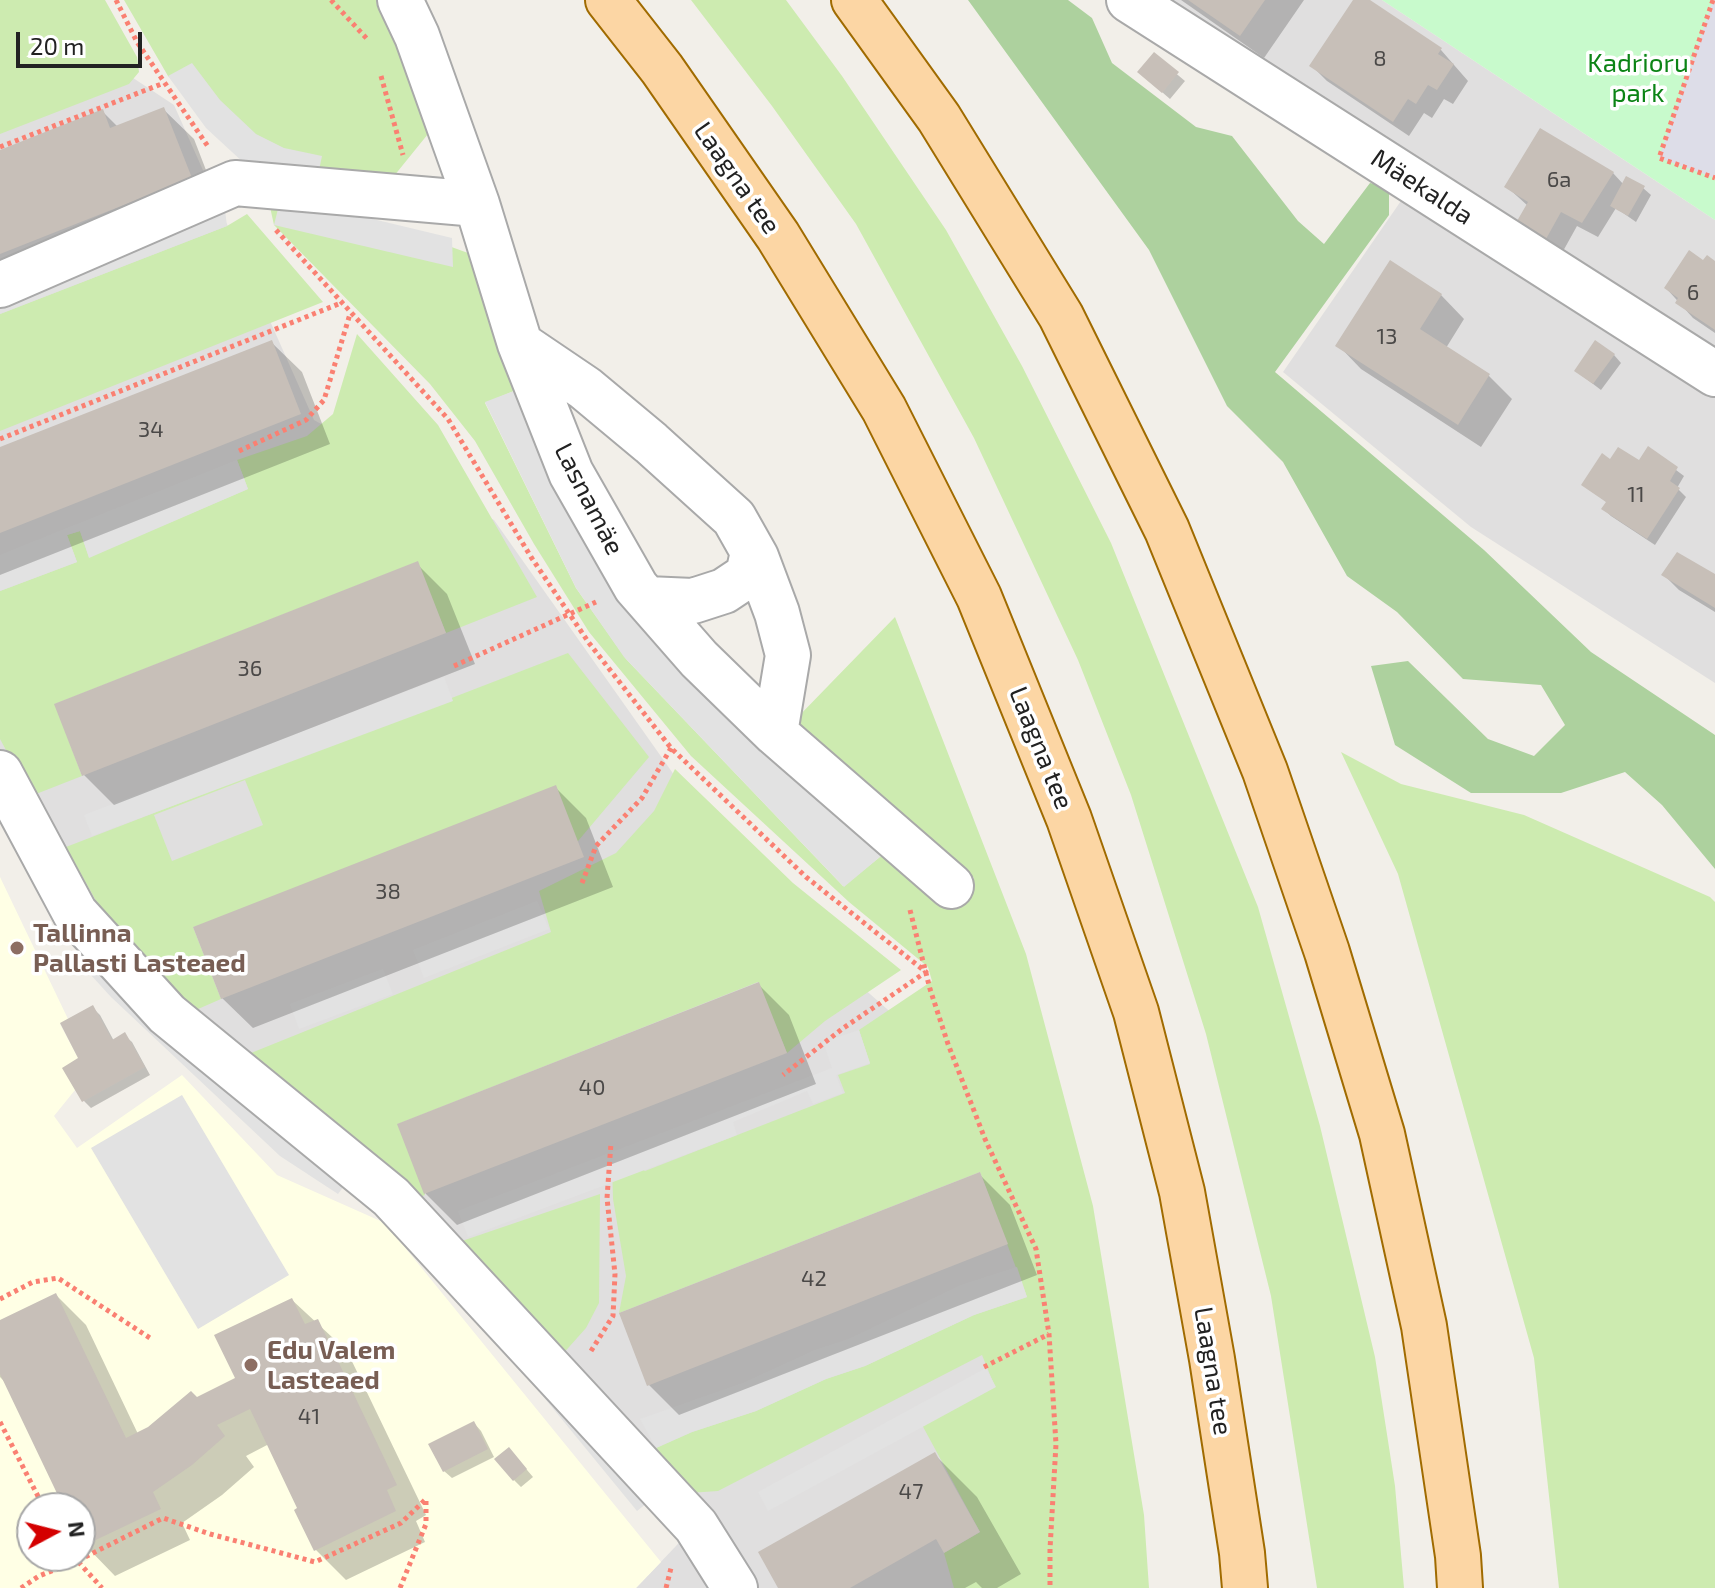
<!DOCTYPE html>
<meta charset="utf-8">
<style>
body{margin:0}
#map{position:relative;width:1715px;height:1588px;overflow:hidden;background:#f2efe9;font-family:"Exo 2",sans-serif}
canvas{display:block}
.north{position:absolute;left:16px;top:1492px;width:80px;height:80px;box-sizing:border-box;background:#fff;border:2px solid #a7a7a7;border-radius:50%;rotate:83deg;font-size:22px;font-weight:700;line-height:32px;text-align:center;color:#222}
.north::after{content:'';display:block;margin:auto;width:28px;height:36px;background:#d40000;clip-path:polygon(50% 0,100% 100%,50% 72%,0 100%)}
.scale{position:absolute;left:16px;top:32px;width:126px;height:36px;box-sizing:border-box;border:4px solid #222;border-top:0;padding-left:10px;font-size:24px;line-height:28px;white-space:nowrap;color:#222;-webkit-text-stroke:6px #fff;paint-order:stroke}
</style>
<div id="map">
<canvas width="1715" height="1588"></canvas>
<div class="north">N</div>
<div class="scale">20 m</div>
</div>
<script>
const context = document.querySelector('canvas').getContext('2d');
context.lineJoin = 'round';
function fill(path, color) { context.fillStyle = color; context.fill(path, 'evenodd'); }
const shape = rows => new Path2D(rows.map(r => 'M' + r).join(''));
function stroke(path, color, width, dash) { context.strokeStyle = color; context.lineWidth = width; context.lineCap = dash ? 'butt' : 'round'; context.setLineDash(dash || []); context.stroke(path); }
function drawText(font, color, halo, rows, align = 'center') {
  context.font = font + ' "Exo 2",sans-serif'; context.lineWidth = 7; context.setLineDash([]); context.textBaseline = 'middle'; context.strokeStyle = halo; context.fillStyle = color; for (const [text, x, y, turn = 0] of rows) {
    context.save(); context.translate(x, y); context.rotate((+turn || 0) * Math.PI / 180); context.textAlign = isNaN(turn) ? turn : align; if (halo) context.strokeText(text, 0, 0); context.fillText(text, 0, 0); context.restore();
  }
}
fill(shape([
 [0,0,15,0,174,105,314,420,494,520,761,898,979,1090,1041,1265,1039,1588,636,1588,695,1526,391,1197,167,1014,0,773],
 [1129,0,1382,0,1715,220,1715,683,1471,527,1283,372,1414,182]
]), '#e0dfdf');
fill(shape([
 [0,877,68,1019,60,1024,78,1058,75,1090,54,1116,77,1148,182,1075,277,1175,385,1223,661,1562,636,1588,0,1588],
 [32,1508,80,1508,80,1556,32,1556]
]), '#ffffe5');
fill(shape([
 [0,0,105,0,137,57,139,72,129,84,0,134],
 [124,0,385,0,429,119,428,134,394,176,272,165,168,76],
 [691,0,786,0,842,76,946,230,1022,366,1111,543,1258,907,1320,1126,1375,1357,1395,1486,1404,1588,1317,1588,1271,1296,1206,1034,1131,795,1078,660,974,438,856,224,772,106],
 [270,207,402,229,468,253,519,389,485,403,576,588,627,660,843,886,886,852,955,905,974,878,795,720,895,617,1026,954,1093,1206,1144,1515,1149,1588,954,1588,944,1553,980,1532,921,1423,995,1387,982,1355,718,1491,689,1493,656,1448,692,1432,756,1411,826,1379,865,1366,974,1315,1027,1297,980,1172,619,1313,626,1276,613,1199,612,1166,631,1161,645,1171,845,1093,838,1075,870,1064,859,1030,932,981,928,967,849,902,691,756,589,632,534,544,475,441,430,384,274,225],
 [247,214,323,302,0,431,0,314,227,226],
 [357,334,438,425,537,597,446,633,417,562,55,704,82,776,31,796,0,739,0,591,77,562,67,535,80,531,89,557,248,489,237,460,307,436,333,414],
 [568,653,649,757,578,841,193,927,221,999,189,1013,110,926,66,847],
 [245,780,263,825,172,861,154,815],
 [1341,752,1401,784,1524,815,1710,897,1715,902,1715,1588,1559,1588,1534,1358,1398,874],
 [675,769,793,883,901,970,825,1021,787,1053,758,982,398,1124,425,1195,411,1200,251,1053,551,932,539,891,616,853,654,811],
 [600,1194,599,1303,586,1328,561,1356,459,1242]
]), '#cdebb0');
fill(shape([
 [968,0,1068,0,1092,18,1112,63,1196,127,1232,136,1298,221,1324,244,1370,183,1389,187,1389,215,1275,372,1484,550,1591,652,1715,735,1715,869,1662,805,1625,772,1561,793,1471,793,1395,745,1371,666,1408,661,1488,739,1534,756,1565,725,1541,685,1463,679,1397,612,1347,576,1283,462,1227,406,1149,250]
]), '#add19e');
fill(shape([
 [1382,0,1715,0,1715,220,1644,173]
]), '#c8facc');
fill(shape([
 [192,63,220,100,256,134,284,148,322,156,317,180,245,164,206,128,168,76],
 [281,197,452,238,453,267,274,225],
 [225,210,227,226,0,314,0,298],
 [519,389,635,606,886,852,844,887,624,657,576,588,485,402],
 [237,460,248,489,89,558,80,531,67,535,77,562,0,591,0,555],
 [444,677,453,701,92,836,84,815],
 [537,901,549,929,424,978,413,950],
 [89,955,235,1095,303,1153,350,1178,338,1194,280,1156,111,997,79,962],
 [383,969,393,994,299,1029,290,1004],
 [859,1030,870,1063,836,1075,843,1093,813,1104,807,1091,733,1122,737,1135,468,1237,458,1211,832,1068,823,1042],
 [182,1095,289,1275,198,1329,91,1148],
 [1017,1267,1027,1297,974,1315,865,1366,826,1379,756,1411,692,1432,656,1448,640,1419,743,1383,815,1350,849,1339,961,1285],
 [542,1366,652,1499,637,1511,528,1378],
 [986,1368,996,1387,768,1511,758,1492]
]), '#e2e2e2');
fill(shape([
 [1713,0,1715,0,1715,178,1659,158]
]), '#dddde8');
fill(shape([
 [1181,0,1304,0,1264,58],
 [1355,0,1366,0,1441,50,1468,81,1453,104,1444,99,1432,118,1424,113,1409,136,1327,81,1312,66],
 [1154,55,1185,81,1170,99,1147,79],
 [163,109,194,139,221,209,0,296,0,152,103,112,118,127],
 [1613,173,1624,185,1643,188,1651,195,1636,222,1616,208,1598,237,1577,226,1562,253,1535,236,1519,221,1528,206,1507,187],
 [1704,263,1715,263,1715,333,1693,318,1666,288],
 [1441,295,1464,319,1446,348,1489,376,1512,399,1481,447,1361,369,1338,345],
 [271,342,302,372,330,444,0,575,0,449],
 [1614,355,1621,363,1601,390,1576,371],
 [1648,449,1684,476,1677,488,1686,497,1655,545,1611,516,1604,509,1608,503,1583,484,1610,461,1639,463],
 [417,564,447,594,475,664,114,805,84,775],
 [1664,575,1715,577,1715,612,1679,590],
 [555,787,586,818,613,887,253,1028,222,998],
 [758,984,789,1015,816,1084,457,1225,426,1194,400,1125],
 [93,1008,100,1015,114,1041,124,1035,132,1042,150,1075,91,1108,84,1101,81,1059],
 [980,1175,1010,1205,1037,1275,679,1415,649,1385],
 [56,1295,86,1325,138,1434,197,1399,238,1379,292,1300,347,1351,426,1515,416,1521,425,1542,346,1580,316,1550,300,1509,269,1444,246,1456,254,1467,222,1495,182,1523,190,1540,115,1576,85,1545,80,1536,80,1508,67,1508,7,1384,0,1377,0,1322],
 [474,1423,481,1431,494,1457,452,1478,444,1471],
 [935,1455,977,1497,1021,1574,997,1588,982,1588,976,1582,965,1588,781,1588],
 [516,1457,533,1477,521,1487,514,1480]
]), '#0003');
fill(shape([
 [1188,0,1265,0,1240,36],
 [1353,0,1370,0,1442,48,1438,54,1454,64,1437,90,1428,85,1416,104,1408,99,1393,122,1309,66],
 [1154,52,1179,72,1162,93,1137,72],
 [164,107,192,178,0,254,0,150,103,109,110,128],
 [1540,128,1614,172,1582,223,1561,212,1546,239,1517,221,1528,202,1504,187],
 [1626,176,1645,186,1628,216,1610,206],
 [1689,250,1703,260,1707,255,1715,261,1715,330,1675,303,1678,298,1664,288],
 [1390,260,1442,294,1420,329,1490,374,1458,425,1335,346],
 [272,340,301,414,0,533,0,447],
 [1595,340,1615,354,1593,384,1574,371],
 [1648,446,1678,467,1670,481,1680,488,1647,539,1601,509,1606,502,1581,485,1602,453,1610,459,1618,447,1639,460],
 [1677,552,1715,574,1715,608,1661,575],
 [418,561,446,633,82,776,54,704],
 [556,785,584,857,221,999,193,927],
 [759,982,787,1053,424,1194,397,1124],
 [93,1005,112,1040,125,1032,145,1067,82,1102,62,1068,78,1058,60,1023],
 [980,1172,1008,1244,647,1386,619,1313],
 [56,1293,126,1438,148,1427,191,1391,197,1397,235,1378,214,1335,292,1298,305,1324,318,1319,397,1485,387,1490,396,1511,314,1551,294,1510,297,1508,250,1409,217,1425,225,1436,192,1465,153,1492,161,1509,83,1546,80,1540,80,1508,64,1508,0,1374,0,1320],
 [474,1421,488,1449,443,1472,428,1444],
 [509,1447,527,1469,513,1481,494,1459],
 [935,1452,980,1532,944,1553,936,1539,850,1588,778,1588,758,1552]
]), '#c7bfb8');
const minor = shape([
 [400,0,417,36,477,204,520,344,571,473,636,587,699,659,775,733,951,886],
 [1129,0,1715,374],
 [0,285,235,183,477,204],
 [520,344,585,388,651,443,734,518,756,557,777,613,788,655,775,733],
 [647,599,693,601,724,591,748,575,753,552],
 [0,773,75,913,167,1014,391,1197,696,1526,735,1588]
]);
const major = shape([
 [608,0,662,69,778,236,884,409,979,597,1069,819,1136,1012,1182,1192,1212,1359,1242,1553,1245,1588],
 [854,0,939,118,1061,316,1167,530,1265,771,1327,952,1382,1134,1424,1326,1458,1556,1460,1588]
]);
stroke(minor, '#a9a9a9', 48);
stroke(major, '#a06b00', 48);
stroke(shape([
 [116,0,137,42,209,148],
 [331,0,369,41],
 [1713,0,1659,158,1715,178],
 [381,76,403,155],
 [0,147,164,83],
 [276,230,448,419,531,557,589,643,671,748,806,877,926,972,842,1029,783,1075],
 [0,439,341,303],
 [239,451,306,420,324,400,350,314],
 [454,666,596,602],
 [582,883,596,846,642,798,671,748],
 [910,910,930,989,948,1044,985,1139,1036,1249,1049,1334,1056,1444,1050,1549,1050,1588],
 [0,1299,33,1282,58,1278,153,1340],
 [591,1351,613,1316,615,1274,607,1198,611,1143],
 [984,1367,1049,1334],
 [0,1422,44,1508],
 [73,1556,102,1588],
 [21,1588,39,1576,77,1561,163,1518,210,1534,315,1562,401,1523,426,1499],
 [400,1588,426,1524,426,1500],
 [666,1588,671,1568]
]), '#fa8072', 5, [4, 4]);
stroke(minor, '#fff', 44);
stroke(major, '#fcd6a4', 44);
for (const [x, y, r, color] of [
 [17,948,8,"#8d6e63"],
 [251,1365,8,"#8d6e63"]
]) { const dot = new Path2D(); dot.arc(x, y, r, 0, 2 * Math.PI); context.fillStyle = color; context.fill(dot); stroke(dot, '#fff', 3); }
drawText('22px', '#4b4948', null, [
 ["8",1380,59],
 ["6a",1559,180],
 ["6",1693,293],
 ["13",1387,337],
 ["34",151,430],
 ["11",1636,495],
 ["36",250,669],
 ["38",388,892],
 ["40",592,1088],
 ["42",814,1279],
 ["41",309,1417],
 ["47",911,1492]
]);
drawText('26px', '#0c8416', '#fff', [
 ["Kadrioru",1638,63],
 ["park",1638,93]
]);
drawText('26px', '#222', '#fff', [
 ["Laagna tee",737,178,55],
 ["Mäekalda",1422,187,33],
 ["Lasnamäe",589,499,63],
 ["Laagna tee",1041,748,68],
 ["Laagna tee",1213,1371,81]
]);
drawText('bold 26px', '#785e54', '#fff', [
 ["Tallinna",33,933],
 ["Pallasti Lasteaed",33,963],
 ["Edu Valem",267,1350],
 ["Lasteaed",267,1380]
], 'left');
</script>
